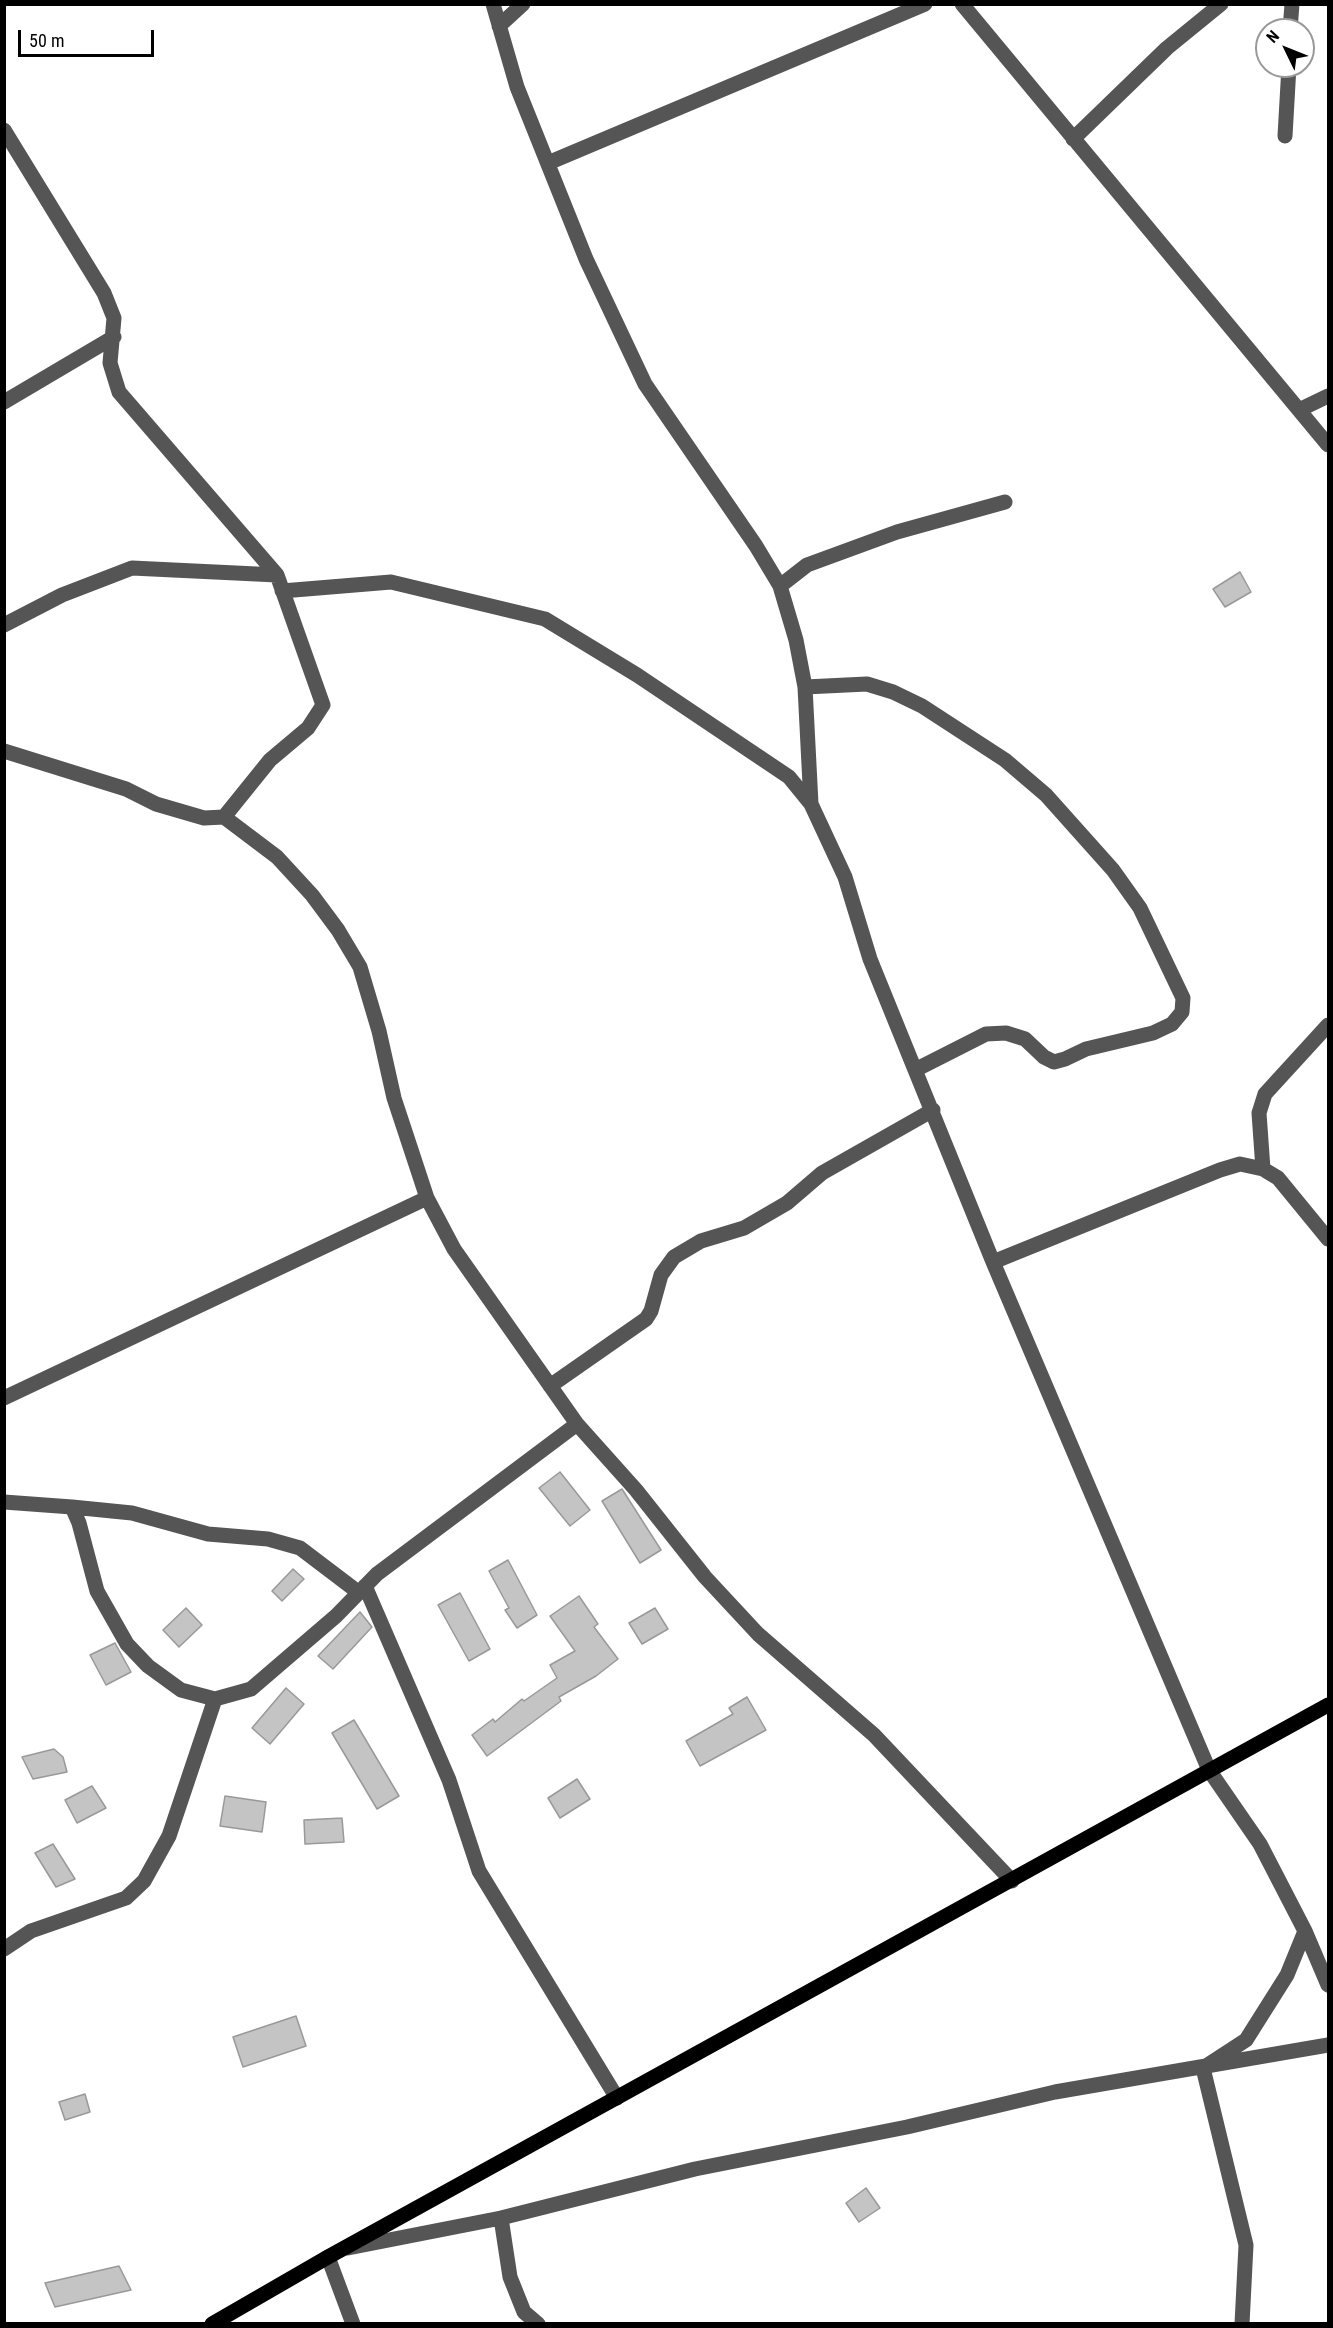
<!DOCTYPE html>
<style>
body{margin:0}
#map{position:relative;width:1333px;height:2328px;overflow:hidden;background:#fff;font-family:"Roboto Condensed",sans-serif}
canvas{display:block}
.frame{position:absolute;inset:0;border:6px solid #000;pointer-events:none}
.north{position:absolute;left:1255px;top:18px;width:60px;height:60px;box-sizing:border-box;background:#fff;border:2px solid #999;border-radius:50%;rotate:313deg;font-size:16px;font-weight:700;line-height:24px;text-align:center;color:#000}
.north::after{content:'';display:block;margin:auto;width:21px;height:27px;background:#000;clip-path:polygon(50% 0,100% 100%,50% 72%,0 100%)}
.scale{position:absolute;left:18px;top:30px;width:136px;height:27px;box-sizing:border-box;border:3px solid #000;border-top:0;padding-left:8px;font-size:18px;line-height:21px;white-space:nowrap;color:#000;-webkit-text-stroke:4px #fff;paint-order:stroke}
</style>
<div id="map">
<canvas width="1333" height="2328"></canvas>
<div class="frame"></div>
<div class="north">N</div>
<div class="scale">50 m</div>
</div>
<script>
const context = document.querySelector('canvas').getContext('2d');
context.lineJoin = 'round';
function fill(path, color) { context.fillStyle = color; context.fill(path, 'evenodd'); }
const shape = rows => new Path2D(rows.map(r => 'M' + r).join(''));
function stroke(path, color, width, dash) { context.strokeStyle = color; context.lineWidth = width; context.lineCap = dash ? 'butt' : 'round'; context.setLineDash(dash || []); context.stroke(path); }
const building = shape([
 [1240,572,1251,592,1225,607,1213,589,1240,572],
 [560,1472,590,1510,570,1526,539,1488,560,1472],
 [622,1489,661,1550,640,1563,602,1501,622,1489],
 [508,1560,537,1615,517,1628,505,1610,509,1608,489,1571,508,1560],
 [293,1569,304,1579,282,1601,272,1591,293,1569],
 [460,1593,490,1649,469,1661,438,1605,460,1593],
 [579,1596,598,1624,594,1627,618,1659,596,1676,559,1697,561,1701,487,1756,472,1735,493,1719,495,1722,522,1699,524,1701,557,1678,550,1665,575,1651,550,1616,579,1596],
 [186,1608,202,1625,179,1647,163,1630,186,1608],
 [655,1608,668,1629,642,1644,629,1623,655,1608],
 [360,1612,372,1627,333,1669,318,1656,360,1612],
 [115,1643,131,1672,106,1685,90,1655,115,1643],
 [286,1688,304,1704,270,1744,252,1728,286,1688],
 [747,1697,766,1730,700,1766,686,1741,733,1714,729,1708,747,1697],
 [354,1720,399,1796,377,1809,332,1733,354,1720],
 [54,1749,63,1757,67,1772,33,1779,22,1757,54,1749],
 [577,1779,590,1799,560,1818,548,1798,577,1779],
 [92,1786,106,1808,77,1823,65,1800,92,1786],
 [225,1796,266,1802,262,1832,220,1826,225,1796],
 [342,1818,344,1842,305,1844,304,1820,342,1818],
 [53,1844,75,1879,56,1887,35,1853,53,1844],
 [296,2016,306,2046,243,2067,233,2037,296,2016],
 [85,2094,90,2112,65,2120,59,2102,85,2094],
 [866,2188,880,2208,859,2222,846,2203,866,2188],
 [119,2266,131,2290,55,2307,45,2283,119,2266]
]);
fill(building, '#c4c4c4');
stroke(building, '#999', 1.5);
stroke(shape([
 [493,4,517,87,586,259,645,384,756,546,780,586,796,640,805,687,811,804],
 [962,4,1328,445],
 [499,26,523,4],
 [1290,30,1292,4],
 [4,130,104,293,114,318,110,363,119,392,277,575,323,705,308,728,270,760,224,817],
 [1285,136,1289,66],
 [1073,139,1167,48,1221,4],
 [548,163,925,4],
 [4,402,114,337],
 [1299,410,1328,396],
 [780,586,807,565,897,532,1005,502],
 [282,591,391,582,545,619,637,675,789,777,811,804,845,877,870,959,993,1262,1209,1770,1260,1844,1305,1931,1328,1985],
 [4,625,62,595,132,568,277,575],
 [805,687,867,684,893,692,922,706,1005,760,1046,795,1113,870,1140,908,1183,998,1182,1012,1172,1024,1153,1033,1086,1049,1065,1059,1054,1062,1044,1057,1025,1039,1006,1033,986,1034,917,1069],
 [4,751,126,789,156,804,204,818,224,817,277,857,312,895,338,930,360,967,379,1031,394,1098,427,1198],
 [1263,1169,1259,1113,1265,1094,1328,1025],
 [993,1262,1220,1170,1240,1164,1263,1169,1278,1178,1328,1239],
 [550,1386,646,1319,651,1311,661,1275,674,1257,701,1241,744,1228,787,1203,822,1173,933,1110],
 [4,1398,427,1198,454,1249,577,1424,636,1490,705,1577,758,1634,874,1735,1012,1881],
 [4,1502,72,1507,79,1523,97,1591,127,1644,148,1666,181,1690,215,1699,251,1689,336,1616,377,1574,577,1424],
 [72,1507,132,1513,208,1534,268,1539,300,1548,358,1592],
 [365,1586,449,1780,479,1871,617,2098],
 [4,1949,31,1931,126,1898,144,1881,169,1836,215,1699],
 [501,2218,510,2277,524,2312,538,2324],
 [348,2248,501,2218,695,2169,907,2127,1055,2092,1328,2045],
 [328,2257,353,2324],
 [1242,2324,1246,2245,1203,2068,1246,2040,1287,1975,1305,1931]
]), '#555', 15);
stroke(shape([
 [212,2324,328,2257,1328,1705]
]), '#000', 15);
</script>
